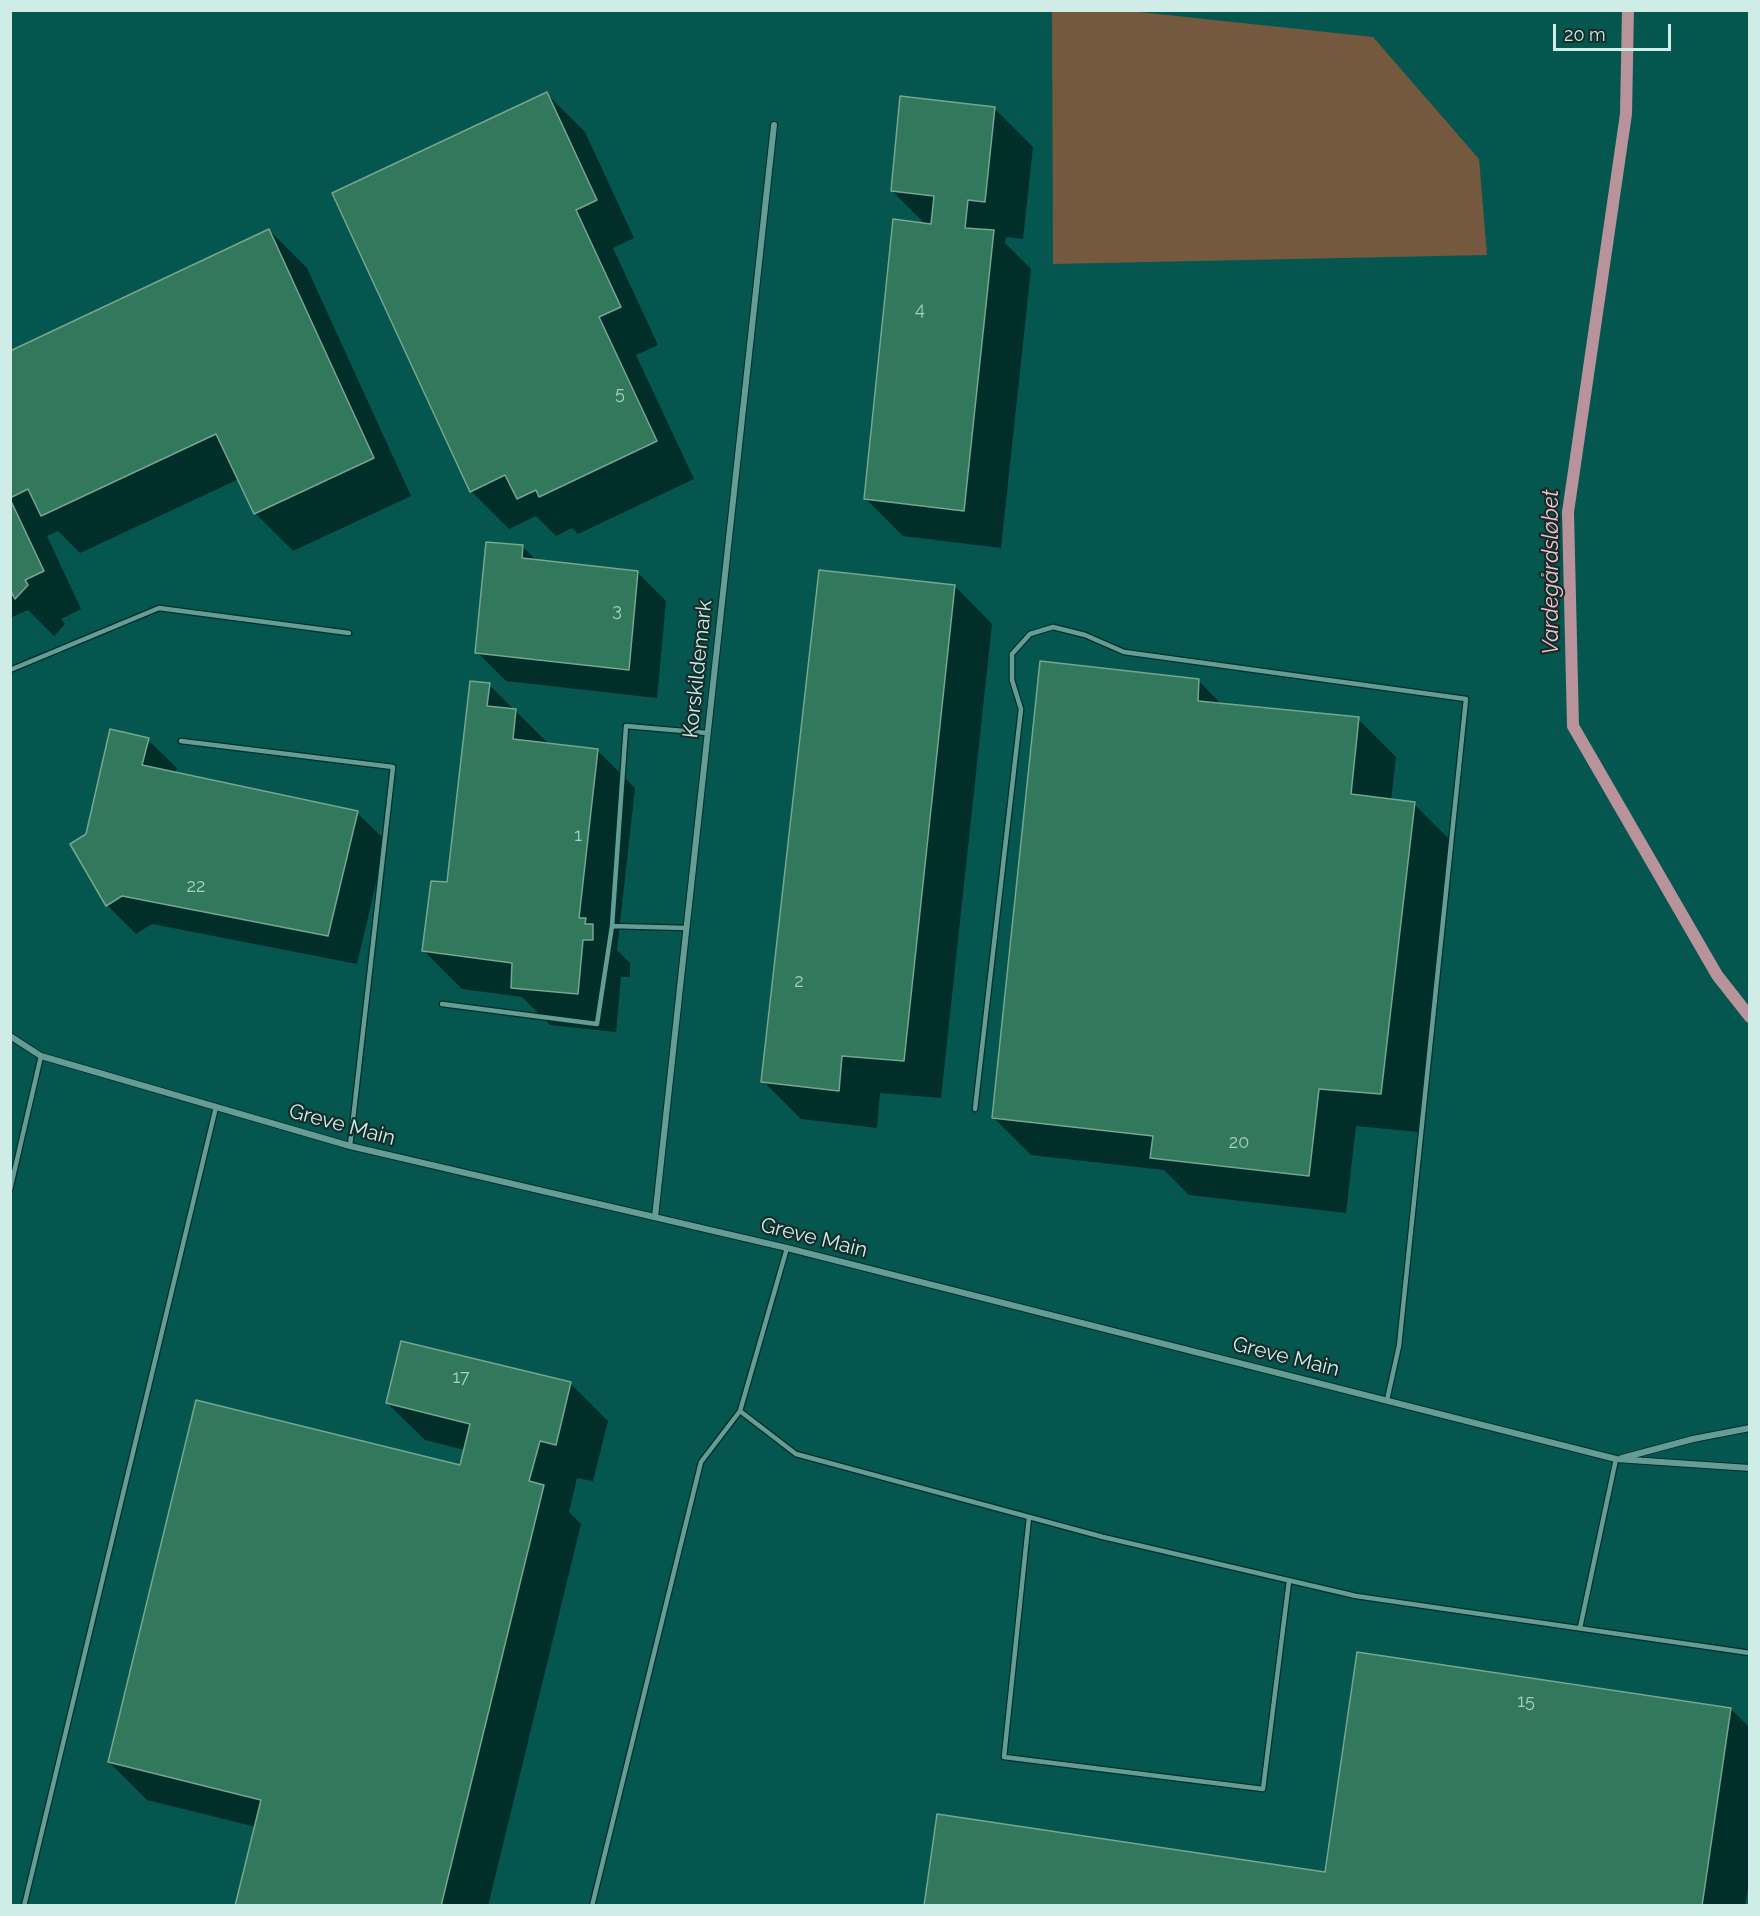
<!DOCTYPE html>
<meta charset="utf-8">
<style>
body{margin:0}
#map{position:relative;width:1760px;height:1916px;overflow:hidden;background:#0e4b45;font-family:Raleway,sans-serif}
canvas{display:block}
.frame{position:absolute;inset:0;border:12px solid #cfece7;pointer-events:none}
.scale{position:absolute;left:1553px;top:24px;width:118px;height:27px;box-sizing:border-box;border:3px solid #cfece7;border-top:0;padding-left:8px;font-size:18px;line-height:21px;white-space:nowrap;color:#cfece7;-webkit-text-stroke:4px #152d2a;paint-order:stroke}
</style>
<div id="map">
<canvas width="1760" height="1916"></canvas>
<div class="frame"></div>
<div class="scale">20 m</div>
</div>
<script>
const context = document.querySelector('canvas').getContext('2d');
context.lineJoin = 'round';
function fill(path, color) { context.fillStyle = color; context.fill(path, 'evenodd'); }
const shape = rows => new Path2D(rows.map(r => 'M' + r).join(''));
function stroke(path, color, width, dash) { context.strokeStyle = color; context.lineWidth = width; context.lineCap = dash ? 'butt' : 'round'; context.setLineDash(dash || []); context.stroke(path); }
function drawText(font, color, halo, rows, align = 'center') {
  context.font = font + ' Raleway,sans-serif'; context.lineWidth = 4.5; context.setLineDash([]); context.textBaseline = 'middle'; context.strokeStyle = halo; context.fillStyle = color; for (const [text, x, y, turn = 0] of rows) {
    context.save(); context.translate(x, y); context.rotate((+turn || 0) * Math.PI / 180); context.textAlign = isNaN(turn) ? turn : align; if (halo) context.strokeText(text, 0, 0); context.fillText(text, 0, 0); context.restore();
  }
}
fill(shape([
 [11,11,1749,11,1749,1905,11,1905]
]), '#05564f');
fill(shape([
 [1052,11,1130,11,1373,37,1479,159,1487,255,1053,264]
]), '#74593f');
fill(shape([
 [547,94,585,132,634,238,613,248,658,345,636,355,694,479,578,534,572,528,556,536,536,516,509,529,471,491],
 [995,109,1033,147,1023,239,1006,237,1005,243,1031,269,1001,548,903,536,865,498,926,225,892,191],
 [269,230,307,268,411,496,293,551,255,513,239,479,80,553,58,531,47,536,81,609,61,619,65,624,54,636,28,610,10,618,10,352],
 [523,547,537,561,637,572,666,601,657,698,506,681,477,652],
 [955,586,992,624,941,1098,880,1093,877,1128,801,1119,763,1081],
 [1199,681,1222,705,1358,719,1396,757,1391,801,1414,804,1452,842,1419,1132,1356,1126,1346,1213,1189,1195,1164,1170,1031,1155,993,1117],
 [489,685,550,745,597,750,635,788,617,950,630,963,630,977,621,977,616,1032,550,1025,522,997,462,989,424,951,448,884],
 [148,740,177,768,175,774,357,813,386,841,357,964,152,924,136,934,107,905,72,844,88,835],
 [570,1383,608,1421,593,1481,577,1478,569,1512,581,1524,488,1906,237,1906,256,1827,147,1800,109,1762,461,1467,465,1450,425,1440,387,1403],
 [1731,1709,1750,1728,1750,1877,1745,1906,925,1906,1326,1874]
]), '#0007');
stroke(shape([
 [1628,10,1626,114,1568,512,1573,726,1717,975,1750,1017]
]), '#b8939c', 12);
const building = shape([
 [547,92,597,200,576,210,621,307,599,317,657,441,539,497,536,490,517,499,505,475,470,492,332,193,547,92],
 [900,96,995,107,985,202,968,200,965,228,994,230,964,511,864,499,893,219,931,224,934,196,891,191,900,96],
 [269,229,374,458,254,514,216,434,41,516,28,489,10,498,10,351,269,229],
 [10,499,44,571,25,580,28,585,15,599,10,590,10,499],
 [486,542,523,545,522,558,638,571,629,670,475,653,486,542],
 [819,570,955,585,904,1061,842,1056,839,1091,761,1082,819,570],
 [1040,661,1199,679,1198,701,1359,717,1351,794,1415,802,1381,1094,1319,1089,1309,1176,1150,1158,1153,1136,992,1118,1040,661],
 [470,681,490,683,487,706,516,709,513,739,598,749,579,918,586,918,585,924,593,924,593,940,583,940,578,994,511,988,512,963,422,951,431,881,447,882,470,681],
 [110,729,149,738,142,765,358,811,328,936,122,896,106,906,70,844,86,834,110,729],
 [401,1341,571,1382,556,1445,540,1441,529,1481,544,1485,441,1906,235,1906,261,1800,108,1762,196,1400,460,1465,470,1424,386,1403,401,1341],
 [1357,1652,1731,1708,1702,1906,924,1906,937,1814,1325,1872,1357,1652]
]);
fill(building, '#32785d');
stroke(building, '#76a690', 1.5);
const service = shape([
 [10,670,159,608,349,633],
 [181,741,393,767,350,1146],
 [612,926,686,928],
 [442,1004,597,1024,612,926,626,726,707,733],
 [975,1109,1021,709,1012,680,1012,654,1030,634,1053,627,1085,635,1124,652,1466,699,1399,1346,1387,1400],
 [10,1190,41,1056],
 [740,1411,796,1454,1103,1537,1356,1596,1750,1653],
 [1029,1517,1004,1757,1263,1789,1289,1581],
 [1580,1628,1616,1459],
 [24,1906,216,1107],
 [592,1906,701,1462,740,1411,787,1248]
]);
const minor = shape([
 [10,1036,41,1056,350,1146,787,1248,1616,1459,1750,1468],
 [655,1217,774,125],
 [1622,1458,1693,1439,1750,1428]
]);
stroke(service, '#002f2b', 7);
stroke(minor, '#002f2b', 8);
stroke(service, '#659d95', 4.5);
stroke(minor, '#659d95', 6);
drawText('18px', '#a8cfc4', null, [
 ["4",920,310],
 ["5",620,394],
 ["3",617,611],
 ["1",578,836],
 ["22",196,887],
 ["2",799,982],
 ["20",1239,1143],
 ["17",461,1378],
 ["15",1526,1702]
]);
drawText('21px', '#cfece7', '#152d2a', [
 ["Korskildemark",698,669,-84],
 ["Greve Main",342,1125,15],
 ["Greve Main",814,1238,14],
 ["Greve Main",1286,1357,14]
]);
drawText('italic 22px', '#fbc1cd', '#152d2a', [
 ["Vardegårdsløbet",1551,572,-90]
]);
</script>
